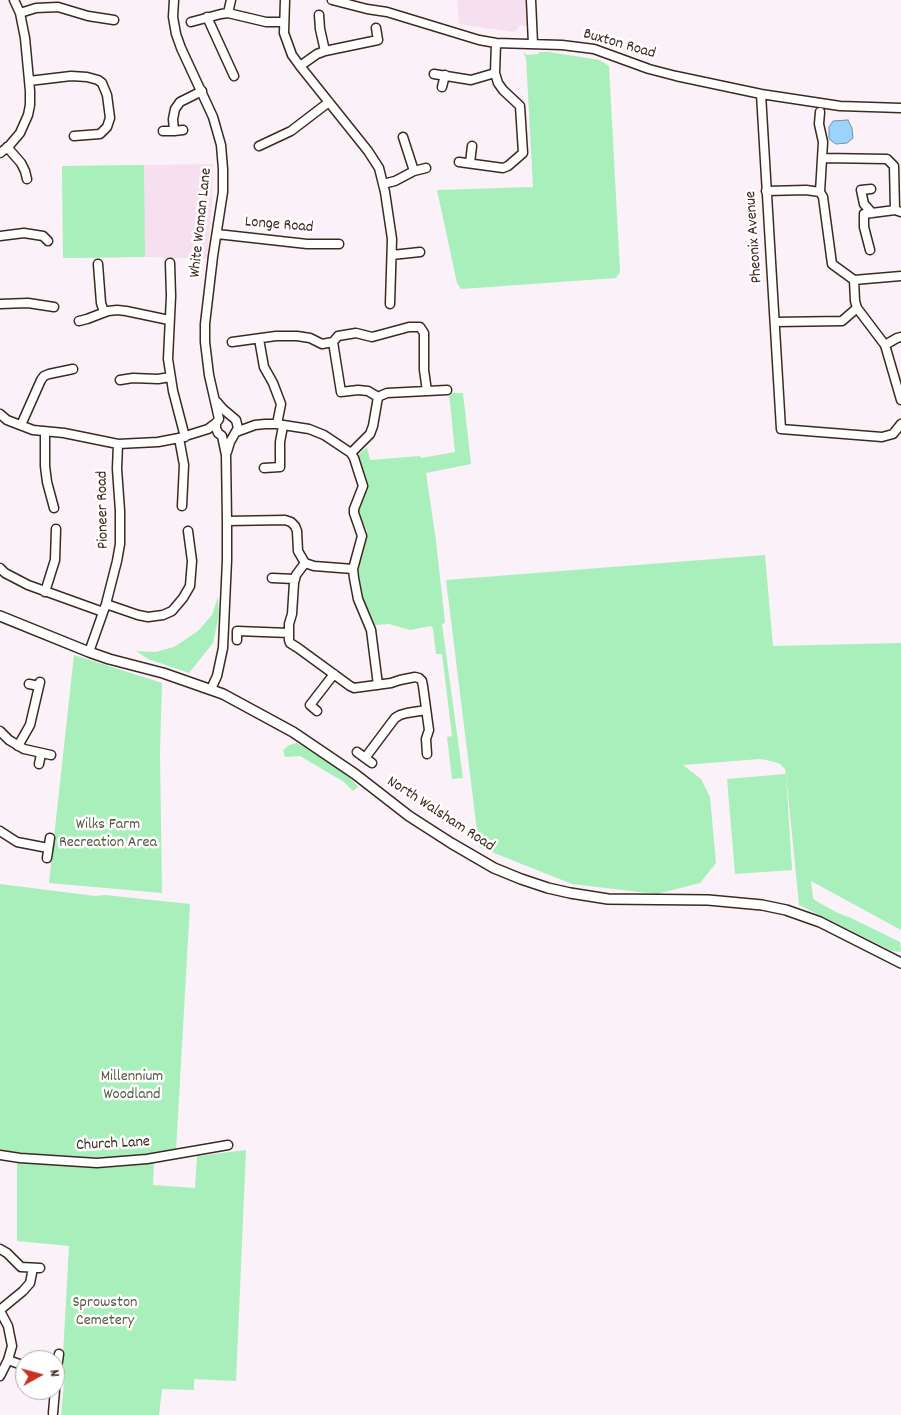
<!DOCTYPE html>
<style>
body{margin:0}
#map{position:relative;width:901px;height:1415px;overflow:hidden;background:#fbf1f8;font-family:Dekko,sans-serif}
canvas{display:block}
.north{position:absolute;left:15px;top:1350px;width:50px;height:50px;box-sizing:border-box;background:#fff;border:1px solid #b1aaa5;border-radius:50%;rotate:83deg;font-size:14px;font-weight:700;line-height:20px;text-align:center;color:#3b2a1e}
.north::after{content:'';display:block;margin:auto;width:18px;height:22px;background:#c8321e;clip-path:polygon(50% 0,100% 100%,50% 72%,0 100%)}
</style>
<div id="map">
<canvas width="901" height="1415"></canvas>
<div class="north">N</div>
</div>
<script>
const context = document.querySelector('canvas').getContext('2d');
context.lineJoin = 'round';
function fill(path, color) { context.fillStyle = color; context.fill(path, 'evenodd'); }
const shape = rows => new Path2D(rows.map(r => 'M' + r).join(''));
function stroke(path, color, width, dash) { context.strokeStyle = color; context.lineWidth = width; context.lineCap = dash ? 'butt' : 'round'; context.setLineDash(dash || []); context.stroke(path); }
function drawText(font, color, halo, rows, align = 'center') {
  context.font = font + ' Dekko,sans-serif'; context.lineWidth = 5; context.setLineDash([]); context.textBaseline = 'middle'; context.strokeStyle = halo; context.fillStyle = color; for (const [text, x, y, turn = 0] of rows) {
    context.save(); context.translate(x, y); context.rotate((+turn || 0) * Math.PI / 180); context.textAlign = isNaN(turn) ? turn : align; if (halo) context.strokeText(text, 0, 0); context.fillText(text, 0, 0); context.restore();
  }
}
fill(shape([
 [457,0,532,0,533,27,520,25,517,30,513,32,459,24],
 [213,164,212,201,207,259,145,257,63,258,62,166]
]), '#f6e0f0');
fill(shape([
 [523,52,527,55,538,54,539,52,549,52,600,60,609,66,620,272,616,278,461,289,457,283,437,190,533,187,526,58],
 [144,165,145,257,63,258,62,166],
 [449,393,463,393,471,464,426,473,436,541,445,623,442,624,463,778,452,779,447,737,452,736,442,654,436,654,433,629,431,626,410,630,389,624,375,625,363,599,358,569,367,535,367,531,359,515,358,512,367,482,358,455,367,447,370,460,420,456,421,458,455,452],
 [765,555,773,646,901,643,901,930,811,881,813,898,816,901,838,913,851,918,900,942,901,952,892,951,799,905,786,774,792,870,735,874,727,779,786,774,785,769,780,764,771,761,760,759,683,765,701,779,710,797,716,863,700,883,657,894,572,884,479,847,446,580],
 [218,597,219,614,213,643,189,673,148,659,136,651,155,652,174,647,198,631,212,615],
 [74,655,162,683,160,752,162,893,49,883],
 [297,743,330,763,350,778,358,787,353,791,344,782,300,756,285,757,283,750,289,745],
 [0,884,95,896,105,895,190,904,176,1151,125,1157,108,1158,32,1155,0,1151],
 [246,1150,236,1381,194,1379,194,1390,162,1389,159,1415,61,1415,65,1373,62,1373,69,1246,17,1241,17,1159,118,1167,154,1162,153,1185,195,1188,197,1156]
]), '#a9efbb');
const water = shape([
 [848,120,852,128,853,138,847,143,836,144,829,139,829,127,833,121,848,120]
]);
fill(water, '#9bd4fb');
stroke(water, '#7590a3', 1);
const minor = shape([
 [174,0,173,17,176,34,181,48,213,117,221,145,223,169,223,192,213,256,205,324,205,342,209,375,219,419,216,423,216,428,218,433,222,436,226,455,227,521,227,560,223,648,217,676,211,689],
 [285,0,284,33,292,55,300,66,368,151,379,168,385,192,392,239,390,304],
 [332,0,367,9,387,12,479,40,496,43,562,45,594,49,649,69,676,76,761,94,840,106,901,108],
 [531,0,533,44],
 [20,13,36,8,58,7,88,16,114,20],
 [228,13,231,0],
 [319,15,320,29,325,51],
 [207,17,234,76],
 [191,22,221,14,228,13,266,22,283,22],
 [300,66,317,54,325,51,378,40,376,28],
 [434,74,471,80,495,73],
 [29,81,71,76,87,77,98,80,102,83,107,95,110,118,107,127,100,134,74,136],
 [442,87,445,75],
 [761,94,781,429,882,437,893,434,901,424],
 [820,112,819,124,823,142,820,192,823,197,832,264,854,280,855,301,857,308,885,345,901,400],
 [183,130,174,131,173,119,175,109,180,102,202,91],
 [163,131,174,131],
 [403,137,414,171],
 [259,146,291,131,329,102],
 [7,147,21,163,25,171,27,179],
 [0,153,9,146,20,133,28,115,30,105,30,91,25,38,20,13,14,0],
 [823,158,887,159,894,166,895,210],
 [459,162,503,168,508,166,523,153,520,106,503,90,498,83,495,73,496,43],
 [470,163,472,146],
 [383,184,395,181,414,171,426,168],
 [871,189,861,190,864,204,872,213],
 [766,191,806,190,820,192],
 [217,234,307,244,339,244],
 [0,236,24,233,43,236,48,241],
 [870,250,864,227,864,214,895,210,901,212],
 [392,255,420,252],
 [170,263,171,296,168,359,173,391,185,437],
 [98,264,101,303,104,312],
 [854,280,901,276],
 [0,304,28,303,54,307],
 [79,321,87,319,108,311,117,310,126,311,169,320],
 [775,322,842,321,857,308],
 [259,339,264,367,273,383,281,404,277,424],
 [232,342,276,336,297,336,310,338,322,344,333,342],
 [885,345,897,338,901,337],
 [120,380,133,378,158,379,170,377],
 [378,397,368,391,358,390,341,392,333,342,338,336,356,333,372,337,409,327,420,327,424,333,424,370,427,391],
 [217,402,223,409,236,420,238,428,230,442,227,452],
 [0,414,7,420,33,430,64,433,118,444,158,442,179,438,208,429,216,423],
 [21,425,41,380,44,376,49,374,73,369],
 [45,432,45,466,47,482,54,508],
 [236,432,255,425,265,424,277,424,309,429,324,435,351,453,354,458,363,486,354,509,354,513,362,536,353,569,354,578,358,599,371,630,378,685],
 [179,438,184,465,182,506],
 [351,453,370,434,373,426,378,397,380,396,387,393,447,390],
 [264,468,280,467,280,442,283,426],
 [227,521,285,520,291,522,295,526,297,531,298,551,305,563,314,566,353,569],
 [305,563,296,575,294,583,292,614,289,624,289,640,290,643,298,648,350,686,354,688,391,683,400,680,415,677,419,678,422,681,423,686,428,723,429,730,426,739,427,754],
 [0,568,5,573,28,585,103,612],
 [272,578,295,579],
 [45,592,55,560,56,529],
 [106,604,138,615,148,617,163,615,172,611,183,598,190,586,192,561,188,531],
 [237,640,237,631,289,633],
 [89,652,106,604,117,561,120,544,120,511,117,469,118,444],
 [29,684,39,686],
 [317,711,310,705,334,674],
 [0,731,9,740,24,749,51,755],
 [18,746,30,725,40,682],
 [357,752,365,758],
 [372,763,365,758,395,718,400,715,407,713,426,710],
 [39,764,41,754],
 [0,831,17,842,48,848],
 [47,858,50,838],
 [0,1155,20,1158,97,1163,147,1159,228,1145],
 [0,1249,7,1253,21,1267,40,1268],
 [0,1310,23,1291,30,1283,33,1268],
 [0,1311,8,1326,12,1346,8,1360,0,1376],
 [8,1360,25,1366],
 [56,1375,59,1354],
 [53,1413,55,1390]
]);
const major = shape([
 [0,616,89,652,109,659,163,673,223,694,293,732,355,774,409,816,451,843,494,868,521,879,548,888,570,893,608,899,708,900,762,905,786,910,820,922,901,963]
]);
stroke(minor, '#3b2a1e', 11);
stroke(major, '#3b2a1e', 12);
stroke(minor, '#fff', 8);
stroke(major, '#fff', 9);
drawText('16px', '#3b2a1e', '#fff', [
 ["Buxton Road",619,45,16],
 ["White Woman Lane",202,223,-84],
 ["Longe Road",279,226,5],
 ["Pheonix Avenue",755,237,-94],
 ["Pioneer Road",104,510,-91],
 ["North Walsham Road",440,815,33],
 ["Church Lane",113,1145,-3]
]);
drawText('16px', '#565b45', '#fff', [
 ["Wilks Farm",108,826],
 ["Recreation Area",108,844],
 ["Millennium",132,1078],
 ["Woodland",132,1096],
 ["Sprowston",105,1304],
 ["Cemetery",105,1322]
]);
</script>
